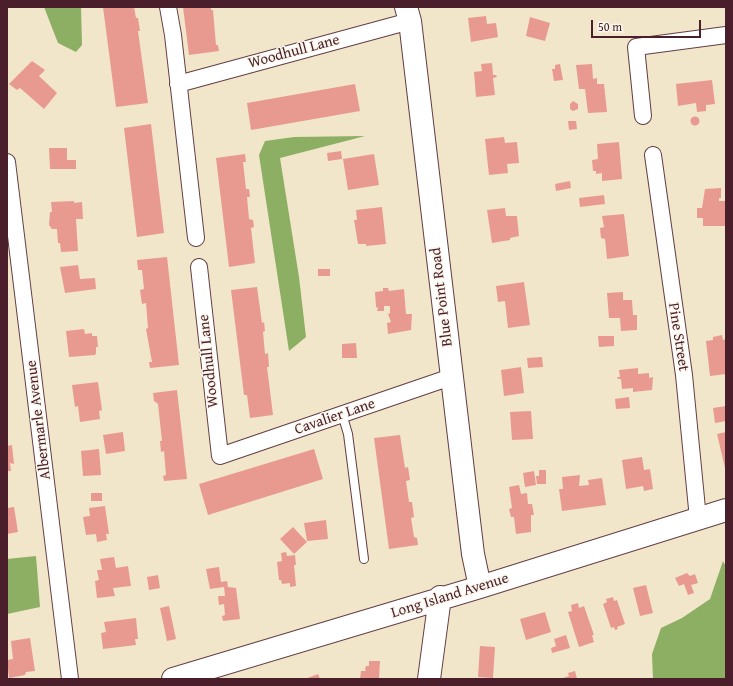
<!DOCTYPE html>
<style>
body{margin:0}
#map{position:relative;width:733px;height:686px;overflow:hidden;background:#f1e6ca;font-family:"Gentium Book Plus",serif}
canvas{display:block}
.frame{position:absolute;inset:0;border:8px solid #4a1f2b;pointer-events:none}
.scale{position:absolute;left:591px;top:20px;width:110px;height:18px;box-sizing:border-box;border:2px solid #4a1f2b;border-top:0;padding-left:5px;font-size:12px;line-height:14px;white-space:nowrap;color:#4a1f2b;-webkit-text-stroke:3px #fbf7ec;paint-order:stroke}
</style>
<div id="map">
<canvas width="733" height="686"></canvas>
<div class="frame"></div>
<div class="scale">50 m</div>
</div>
<script>
const context = document.querySelector('canvas').getContext('2d');
context.lineJoin = 'round';
function fill(path, color) { context.fillStyle = color; context.fill(path, 'evenodd'); }
const shape = rows => new Path2D(rows.map(r => 'M' + r).join(''));
function stroke(path, color, width, dash) { context.strokeStyle = color; context.lineWidth = width; context.lineCap = dash ? 'butt' : 'round'; context.setLineDash(dash || []); context.stroke(path); }
function drawText(font, color, halo, rows, align = 'center') {
  context.font = font + ' "Gentium Book Plus",serif'; context.lineWidth = 3; context.setLineDash([]); context.textBaseline = 'middle'; context.strokeStyle = halo; context.fillStyle = color; for (const [text, x, y, turn = 0] of rows) {
    context.save(); context.translate(x, y); context.rotate((+turn || 0) * Math.PI / 180); context.textAlign = isNaN(turn) ? turn : align; if (halo) context.strokeText(text, 0, 0); context.fillText(text, 0, 0); context.restore();
  }
}
fill(shape([
 [44,7,81,7,82,45,76,52,58,43],
 [365,136,280,158,299,277,306,337,289,351,259,155,265,141,294,137],
 [36,556,40,607,7,614,7,559],
 [723,561,726,567,726,679,653,679,652,654,661,628,682,618,710,599]
]), '#8caf63');
fill(shape([
 [103,7,134,7,136,18,138,18,140,31,138,31,148,103,116,107],
 [183,7,211,7,211,10,213,10,216,45,218,45,219,51,189,55],
 [486,16,487,24,496,23,498,37,471,42,468,18],
 [530,17,550,23,545,41,526,36],
 [32,61,45,70,39,76,57,93,44,109,20,88,17,90,9,84],
 [492,63,493,75,496,75,497,77,493,78,495,95,476,97,474,72,482,71,481,64],
 [560,64,563,80,554,81,552,69,555,69,555,65],
 [592,64,593,79,597,78,597,84,604,84,607,112,588,113,585,89,579,89,576,65],
 [712,80,715,104,706,105,706,111,697,112,696,103,678,106,676,84],
 [355,84,360,111,251,130,247,103],
 [573,101,578,104,578,109,573,111,570,109,570,104],
 '690.5 121a4.5 4.5 0 1 1 9 0a4.5 4.5 0 1 1-9 0Z',
 [568,121,576,121,577,129,569,130],
 [151,124,164,233,137,237,124,128],
 [504,137,505,143,517,142,519,163,507,164,508,173,489,175,485,139],
 [619,142,622,179,602,181,602,173,596,174,596,171,593,171,592,160,598,159,597,144],
 [49,148,67,148,67,160,76,160,76,169,50,169],
 [341,151,342,159,328,161,327,153],
 [245,154,246,162,243,162,246,189,249,189,250,197,247,197,249,219,253,220,254,227,251,228,255,263,229,267,216,158],
 [374,154,379,185,348,190,343,159],
 [570,181,571,188,556,191,555,184],
 [721,188,721,198,719,198,719,201,726,201,726,226,703,226,703,218,697,218,697,208,702,208,705,189],
 [604,195,605,204,580,207,579,198],
 [74,201,74,203,82,202,83,219,76,219,78,251,61,252,60,243,58,243,57,229,52,229,49,225,50,212,52,212,51,202],
 [382,207,386,244,366,246,366,244,358,244,354,220,357,220,356,210],
 [505,208,506,216,517,216,519,236,510,238,510,240,492,243,487,210],
 [624,214,629,256,607,259,605,239,601,238,600,228,604,227,602,216],
 [167,257,179,365,150,368,149,362,152,362,146,329,148,328,146,303,142,304,140,290,144,289,142,270,138,270,137,260],
 [78,265,80,279,95,278,96,289,65,293,60,267],
 [318,269,330,269,330,276,318,276],
 [524,282,530,325,508,328,505,301,498,302,496,286],
 [257,287,262,323,264,322,265,331,263,332,265,354,268,353,269,367,267,367,273,415,250,418,247,395,244,395,231,290],
 [383,288,388,288,389,291,404,289,406,314,412,314,411,330,388,334,387,323,391,322,388,314,390,313,390,306,384,306,384,311,377,311,378,308,376,307,375,292,383,291],
 [623,292,623,300,632,300,633,315,637,315,637,330,621,331,620,318,609,318,607,293],
 [84,329,85,334,92,333,92,336,97,336,98,347,96,347,96,353,95,355,69,357,66,331],
 [722,335,723,340,726,339,726,374,710,376,706,341,713,340,713,337],
 [598,336,614,336,614,346,599,347],
 [356,343,357,358,342,358,342,344],
 [542,357,543,367,528,368,527,358],
 [521,367,524,393,504,396,501,370],
 [638,368,638,374,649,373,649,378,653,377,652,390,633,392,633,388,622,389,621,379,618,379,617,377,620,377,619,370],
 [98,382,102,410,99,411,100,419,80,422,78,406,75,407,72,385],
 [177,390,187,479,164,481,163,476,166,475,164,451,161,452,160,441,162,441,158,404,154,401,153,393],
 [629,397,630,408,616,409,615,399],
 [726,406,726,421,715,423,713,408],
 [531,411,533,439,512,440,510,412],
 [123,432,125,451,106,454,103,435],
 [726,432,726,468,725,468,717,434],
 [400,435,405,468,408,467,410,480,406,481,409,502,412,502,414,517,411,518,414,537,417,538,418,545,389,549,374,438],
 [12,445,14,464,10,463,11,471,7,471,7,446],
 [99,449,101,475,83,476,81,451],
 [314,449,323,479,208,515,199,484],
 [642,457,644,470,650,469,653,489,644,491,643,486,626,489,622,460],
 [539,470,546,470,546,484,537,484,536,476,539,476],
 [534,471,536,485,525,487,523,473],
 [580,475,579,486,589,485,588,480,602,478,606,505,562,511,559,489,563,489,562,477],
 [519,485,521,494,527,493,528,504,532,504,534,515,531,515,531,532,516,534,514,517,511,517,509,509,512,508,509,487],
 [91,493,102,493,102,501,91,501],
 [105,506,109,534,106,534,107,540,97,542,96,534,86,535,83,517,90,516,89,508],
 [14,507,18,532,7,534,7,508],
 [326,520,328,539,307,541,304,523],
 [293,527,307,542,294,554,280,539],
 [286,552,287,556,295,555,296,565,294,565,296,586,290,587,290,583,282,584,281,580,279,580,277,562,282,561,281,553],
 [114,557,116,568,128,566,131,586,113,588,115,596,97,598,95,581,99,580,97,570,102,570,100,559],
 [219,567,221,582,227,581,228,587,236,588,240,619,223,621,222,616,225,615,224,604,219,605,218,596,225,596,224,587,210,589,206,569],
 [687,573,690,576,695,574,698,583,691,585,694,593,688,595,684,584,679,586,675,578],
 [158,575,160,588,149,590,147,577],
 [646,585,653,613,640,616,633,588],
 [613,597,614,601,617,600,625,624,617,627,618,629,615,630,614,627,611,628,603,604,607,602,606,599],
 [578,603,579,608,584,606,594,635,592,635,594,642,579,647,568,612,572,611,571,605],
 [169,606,176,639,167,641,160,608],
 [545,612,551,632,526,640,520,619],
 [136,618,138,639,135,639,136,645,103,649,101,633,106,632,104,622],
 [566,635,570,648,552,653,551,648,556,646,554,639],
 [30,638,35,671,26,672,25,675,9,678,7,660,13,659,11,641],
 [480,646,495,647,493,678,478,677],
 [369,661,380,661,379,679,360,679,361,671,366,671,365,669,366,666,369,666],
 [575,671,577,679,563,679,563,678,569,676,568,673],
 [318,674,320,679,305,679]
]), '#e89a91');
const lane = shape([
 [342,414,348,434,364,559]
]);
const street = shape([
 [168,7,173,35,196,238],
 [178,84,410,21],
 [643,116,636,47,726,35],
 [653,155,684,375,698,519],
 [7,162,70,679],
 [199,267,220,456,451,377]
]);
const secondary = shape([
 [406,7,410,21,466,496,473,554,480,587],
 [173,679,480,587,726,510],
 [429,679,440,597]
]);
stroke(lane, '#633d43', 10);
stroke(street, '#633d43', 18);
stroke(secondary, '#633d43', 24);
stroke(lane, '#fff', 8);
stroke(street, '#fff', 16);
stroke(secondary, '#fff', 22);
drawText('15px', '#4a1f2b', '#fbf7ec', [
 ["Woodhull Lane",294,52,-15],
 ["Blue Point Road",442,297,-97],
 ["Pine Street",678,337,81],
 ["Woodhull Lane",209,361,-96],
 ["Cavalier Lane",335,417,-19],
 ["Albermarle Avenue",39,420,-97],
 ["Long Island Avenue",450,596,-17]
]);
</script>
